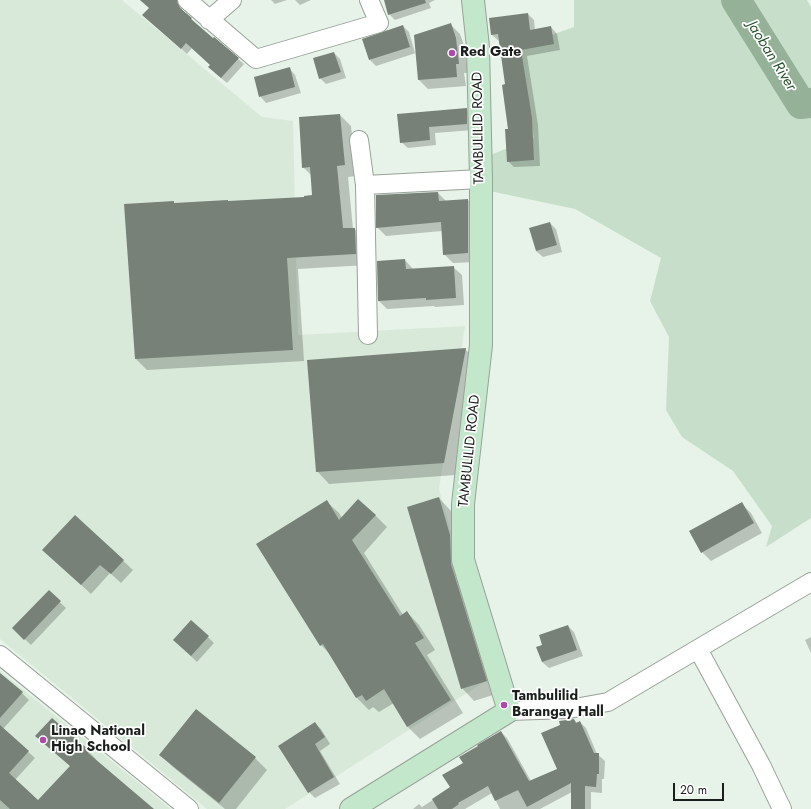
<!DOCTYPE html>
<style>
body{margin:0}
#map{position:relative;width:811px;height:809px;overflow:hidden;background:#e7f3e8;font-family:Jost,sans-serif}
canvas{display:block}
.scale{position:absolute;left:673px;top:783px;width:51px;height:18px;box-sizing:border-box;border:2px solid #1a1f1b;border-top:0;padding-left:5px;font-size:12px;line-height:14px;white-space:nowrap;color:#1a1f1b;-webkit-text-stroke:3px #fff;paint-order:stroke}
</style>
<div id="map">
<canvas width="811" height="809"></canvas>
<div class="scale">20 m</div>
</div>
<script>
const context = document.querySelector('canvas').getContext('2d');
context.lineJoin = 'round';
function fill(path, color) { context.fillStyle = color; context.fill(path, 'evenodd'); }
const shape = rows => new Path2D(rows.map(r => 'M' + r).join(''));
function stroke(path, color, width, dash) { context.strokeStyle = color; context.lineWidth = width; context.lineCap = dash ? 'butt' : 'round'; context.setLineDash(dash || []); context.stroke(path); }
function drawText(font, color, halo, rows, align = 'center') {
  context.font = font + ' Jost,sans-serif'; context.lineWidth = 3.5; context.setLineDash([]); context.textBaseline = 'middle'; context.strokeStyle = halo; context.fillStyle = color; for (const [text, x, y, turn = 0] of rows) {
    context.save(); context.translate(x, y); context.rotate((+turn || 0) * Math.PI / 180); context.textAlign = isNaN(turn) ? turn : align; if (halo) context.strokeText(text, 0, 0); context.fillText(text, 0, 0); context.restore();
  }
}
fill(shape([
 [0,0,122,0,262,117,293,121,298,335,465,326,439,489,492,677,285,809,207,809,0,639],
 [0,671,171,809,0,809]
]), '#d8e9d9');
fill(shape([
 [574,0,807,0,811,7,811,518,766,547,772,526,733,471,682,437,666,410,669,337,650,301,661,258,575,209,485,190,485,157,534,138,520,46,574,27]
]), '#c7dfca');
fill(shape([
 [140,0,179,0,182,3,182,10,213,40,214,38,244,64,227,83,215,73,212,65,192,48,187,54,149,20,150,8],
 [271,0,287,0,275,4],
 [295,0,311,0,300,5],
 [385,0,435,0,429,3,431,8,395,20,389,14],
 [528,14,534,20,535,30,551,27,557,34,560,50,527,56,538,125,540,166,514,167,508,161,510,130,506,85,499,41,492,35],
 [450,24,460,34,465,48,468,73,464,73,466,86,428,89,419,80,416,53,376,66,370,60,403,26,409,32,415,53],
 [334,53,340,59,346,78,326,84,320,78],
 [289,68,295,75,301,93,266,103,260,96],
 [467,110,473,116,473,130,435,133,436,145,408,148,401,142,428,113],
 [340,115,351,126,356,176,348,177,353,229,354,229,366,240,367,265,298,269,304,361,147,370,136,359,175,204,305,198,313,196,312,176,303,167],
 [438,193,446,201,468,200,477,209,477,262,453,263,444,254,442,231,386,236,377,227],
 [550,223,556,229,562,252,543,257,536,251],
 [405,260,413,269,453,267,462,275,464,305,435,307,434,306,387,309,379,301,378,262],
 [465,349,478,362,456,475,329,484,317,471],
 [439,498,451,511,463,548,499,693,474,701,462,688],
 [326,501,339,513,342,518,375,515,387,527,364,553,403,615,407,612,419,625,435,650,427,655,463,713,420,739,408,727,394,703,379,712,373,707,369,710,357,698,329,653,321,645],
 [742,504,751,513,762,533,711,561,702,552],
 [75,516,133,570,121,583,110,573,91,594,53,559],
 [49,592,66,608,31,645,13,628],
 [191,621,214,643,197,662,180,646],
 [568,626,574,632,583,656,549,668,542,662,544,645],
 [811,637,811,653,805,640],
 [0,677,22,693,29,700,3,729,35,758,15,780,38,802,89,752,96,759,95,759,152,809,0,809],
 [574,720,577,723,580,722,586,728,597,754,605,761,604,779,602,779,602,793,591,792,591,809,572,809,572,792,540,809,500,809,492,793,465,809,413,809,419,804,422,807,451,788,464,763,501,732,507,738,531,781,558,770],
 [315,723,321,729,330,744,320,751,340,784,315,798,309,792],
 [161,755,255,758,267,770,236,809,225,809,173,767]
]), '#0003');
stroke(shape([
 [736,0,801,104,811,103]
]), '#95b298', 30);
fill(shape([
 [140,0,177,0,180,8,192,18,191,19,213,38,214,37,239,58,221,78,208,67,210,65,186,43,181,49,142,15,149,8],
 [384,0,425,0,426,3,388,15],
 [528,13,530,30,551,26,554,44,521,50,532,118,534,160,507,162,505,129,508,129,502,85,505,84,498,34,491,35,489,18],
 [451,23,456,38,459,64,456,64,457,77,418,80,414,35],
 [403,25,410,47,369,60,362,39],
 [334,52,341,72,319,79,313,58],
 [290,67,295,87,259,97,254,77],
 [467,108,467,124,429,127,430,140,400,143,397,114],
 [340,114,345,165,337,166,343,228,355,228,356,254,287,258,293,350,135,359,124,204,174,201,174,203,228,200,228,201,304,197,304,196,312,195,310,167,302,168,299,117],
 [438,192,439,201,468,199,468,253,443,255,441,222,376,228,376,195],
 [550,222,557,245,536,251,529,228],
 [405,259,406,269,454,266,456,298,426,300,426,298,378,301,377,261],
 [466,348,444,463,316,472,307,360],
 [439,497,450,535,451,564,487,681,461,689,407,507],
 [358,499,376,515,352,540,400,616,407,611,424,638,415,643,451,700,407,727,384,689,366,701,362,695,356,698,323,644,320,646,256,544,327,500,339,520],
 [742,502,754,523,701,553,689,531],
 [75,515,124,560,111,574,100,565,81,585,42,550],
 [49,590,61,601,24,640,12,628],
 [191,620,209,636,191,656,173,640],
 [568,625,577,650,542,662,536,647,542,645,539,635],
 [0,673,23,692,0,718],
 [196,709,256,757,219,803,159,755],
 [52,718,90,751,88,753,154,809,10,809,0,800,0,725,29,751,9,773,38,800,70,766,35,736],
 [574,719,576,723,580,721,594,753,599,753,599,774,597,774,596,787,585,786,585,809,571,809,571,783,527,807,518,790,495,801,488,786,458,803,459,804,452,809,438,809,432,799,450,787,442,775,463,763,459,757,478,746,477,745,501,731,529,781,557,769,541,733,560,725,559,721],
 [315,722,325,737,315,744,334,777,308,793,278,746]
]), '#778178');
const street = shape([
 [187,0,256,59,379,23,369,0],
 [209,20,232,0],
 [359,140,365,185,368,335],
 [365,185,481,179],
 [698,649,761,765,782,809],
 [0,655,189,809],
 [509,711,569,709,608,702,811,582]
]);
const secondary = shape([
 [351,809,509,711,463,560,463,504,481,345,481,179,478,47,473,0]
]);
stroke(street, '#97a298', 20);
stroke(secondary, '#97a298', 24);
stroke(street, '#fff', 18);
stroke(secondary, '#c2e7cb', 22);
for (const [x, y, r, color] of [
 [452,53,4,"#ad48ac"],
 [504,705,4,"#ad48ac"],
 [43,740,4,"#ad48ac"]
]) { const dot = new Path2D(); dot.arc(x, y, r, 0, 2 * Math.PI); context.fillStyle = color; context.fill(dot); stroke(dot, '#fff', 1.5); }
drawText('bold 14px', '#1a1f1b', '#fff', [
 ["Red Gate",460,53],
 ["Tambulilid",512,697],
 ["Barangay Hall",512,713],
 ["Linao National",51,732],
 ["High School",51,748]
], 'left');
drawText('14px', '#1a1f1b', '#fff', [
 ["TAMBULILID ROAD",479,128,-91],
 ["TAMBULILID ROAD",470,451,-84]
]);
drawText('italic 15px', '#27532f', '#fff', [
 ["Jaoban River",771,56,58]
]);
</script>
